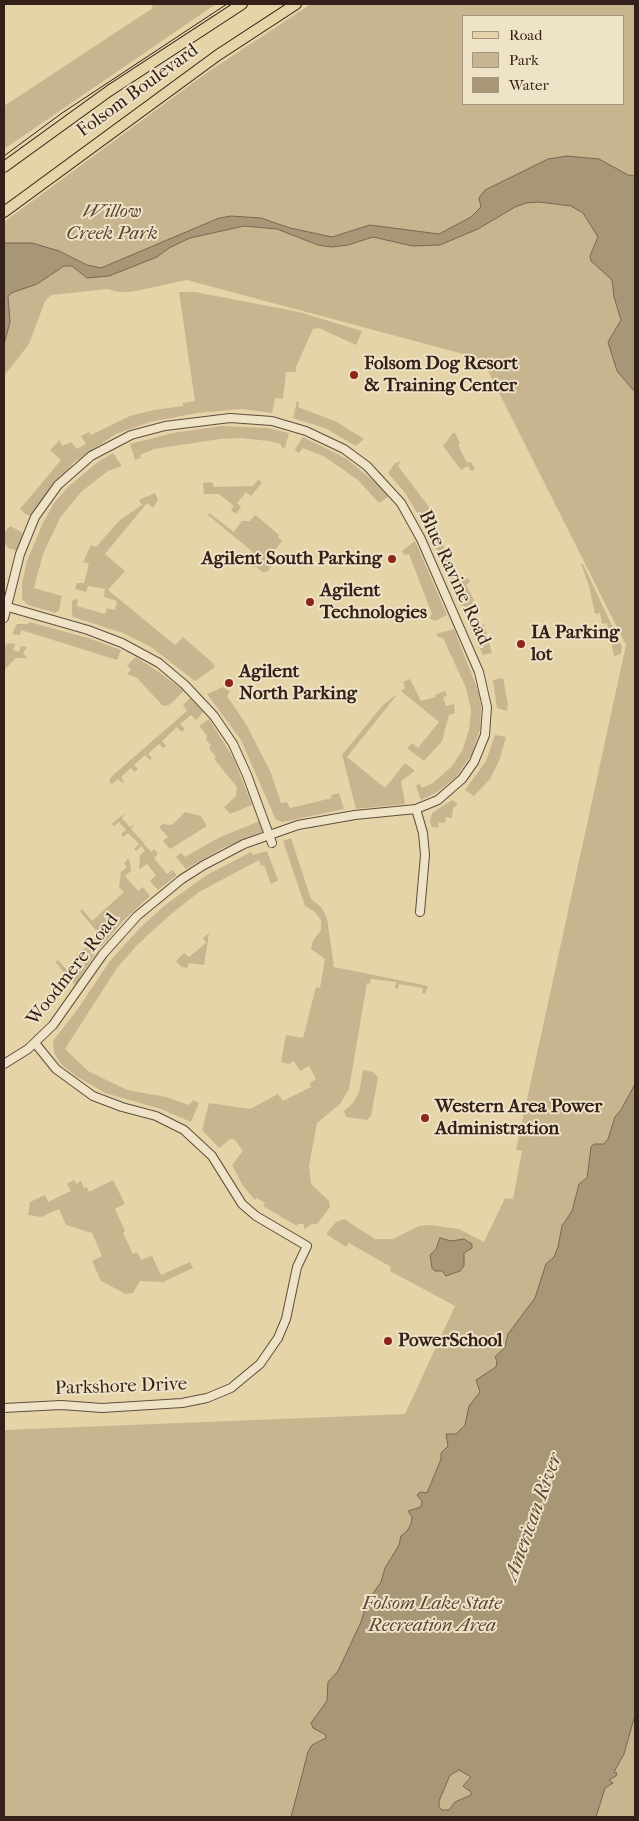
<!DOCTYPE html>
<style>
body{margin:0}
#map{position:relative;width:639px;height:1821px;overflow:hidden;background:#e5d4a8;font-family:"IM FELL French Canon",serif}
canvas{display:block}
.frame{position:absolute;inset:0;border:5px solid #322019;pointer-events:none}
.legend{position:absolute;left:462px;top:15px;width:162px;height:90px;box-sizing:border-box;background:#eee3c6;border:1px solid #a39581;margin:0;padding:6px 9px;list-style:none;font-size:15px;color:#322019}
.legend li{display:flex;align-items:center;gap:10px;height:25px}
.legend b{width:25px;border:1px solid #a39581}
</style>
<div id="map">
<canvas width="639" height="1821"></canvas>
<div class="frame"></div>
<ul class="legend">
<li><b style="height:6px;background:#e5d4a8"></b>Road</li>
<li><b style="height:14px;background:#c7b590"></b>Park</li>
<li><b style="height:14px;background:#a89777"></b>Water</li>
</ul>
</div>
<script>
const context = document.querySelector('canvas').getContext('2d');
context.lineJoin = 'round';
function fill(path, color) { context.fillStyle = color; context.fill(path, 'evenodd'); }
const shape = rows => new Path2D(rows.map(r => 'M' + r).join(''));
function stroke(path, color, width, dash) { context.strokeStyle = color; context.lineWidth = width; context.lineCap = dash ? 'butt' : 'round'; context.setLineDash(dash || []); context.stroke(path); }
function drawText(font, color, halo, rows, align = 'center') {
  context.font = font + ' "IM FELL French Canon",serif'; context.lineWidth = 4; context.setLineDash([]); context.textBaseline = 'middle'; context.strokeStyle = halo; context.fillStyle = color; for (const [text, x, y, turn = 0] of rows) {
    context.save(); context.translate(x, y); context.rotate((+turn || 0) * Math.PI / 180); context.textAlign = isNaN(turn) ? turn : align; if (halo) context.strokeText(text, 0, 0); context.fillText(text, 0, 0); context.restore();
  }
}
fill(shape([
 [151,4,216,4,4,149,4,106,153,8],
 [311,4,635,4,635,1817,4,1817,4,1430,405,1414,455,1306,390,1271,391,1267,349,1243,346,1247,326,1234,336,1222,344,1219,375,1239,393,1239,419,1226,430,1225,459,1229,484,1242,505,1198,513,1199,522,1151,516,1150,626,645,482,359,187,280,130,292,118,292,108,289,51,295,45,301,29,344,4,376,4,222,205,74],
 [463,16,623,16,623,104,463,104],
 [179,292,195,292,299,312,362,331,356,345,319,328,313,329,296,367,296,372,286,372,283,399,275,398,272,413,242,409,197,413,150,422,116,434,74,462,30,516,24,513,20,509,61,460,50,450,60,440,62,446,71,442,77,449,86,444,81,436,89,432,91,435,130,416,154,410,183,406,183,403,195,401],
 [297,401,299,402,298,407,335,421,364,439,356,446,325,428,293,418],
 [221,426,267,428,289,433,285,448,281,447,281,444,268,441,241,438,220,439,154,449,140,455,141,458,135,460,130,444,173,433],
 [453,433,455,433,460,443,458,445,467,463,471,462,475,469,471,471,468,466,461,470,443,446],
 [303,437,347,459,377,484,388,497,379,503,358,480,325,457,303,448,299,453,297,452,295,449],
 [113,453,122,466,108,471,81,492,60,518,43,554,34,588,62,596,59,610,56,613,28,605,22,599,22,583,27,561,43,523,54,503,69,486,98,462],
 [401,461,398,466,435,515,429,519,431,524,426,527,405,493,388,473,395,463],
 [258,480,261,481,261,484,251,496,246,492,237,503,241,507,236,514,231,510,234,506,219,494,204,494,203,483,212,482,214,487,253,486],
 [155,493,158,500,153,508,147,503,105,554,125,571,108,590,175,645,183,637,213,663,215,667,195,681,151,647,123,633,73,617,72,613,72,601,75,599,78,600,77,606,105,614,107,608,115,610,117,601,104,597,105,589,88,586,86,592,75,589,77,583,84,583,89,564,83,562,91,545,96,547,120,520,142,505,139,500],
 [209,513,234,532,242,521,250,521,255,515,258,517,279,535,278,537,282,541,272,554,281,562,274,563,267,572,262,572,257,567,251,567,245,562,253,552,208,515],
 [10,526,23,533,17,551,8,548,4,542,4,532],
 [439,537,461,581,468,578,470,582,466,585,476,604,468,607,469,611,465,613,432,540],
 [415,541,447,615,435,621,429,618,432,614,409,554,404,555,402,551],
 [581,564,583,564,622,647,621,654,614,656,607,623,602,624,600,613,595,614,589,586],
 [29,622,88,638,121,650,117,660,21,630,20,635,12,634,17,624,28,624],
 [484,624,492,653,483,655,471,629],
 [454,629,479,693,481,708,480,729,472,754,455,778,437,792,421,800,416,786,419,783,422,788,433,783,452,766,462,751,469,730,471,710,466,688,443,638,438,637,436,634],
 [8,643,15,644,13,650,19,652,21,646,27,647,23,653,27,658,16,658,4,670,4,647],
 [136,657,156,670,184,691,169,705,163,706,137,678,127,674,131,670,127,665],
 [503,678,508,704,507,711,497,708,493,680],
 [410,679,421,701,436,697,435,695,445,691,447,696,443,697,446,706,454,704,455,713,449,715,442,741,424,761,407,748,412,743,418,748,439,722,401,691,405,688,403,682],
 [223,687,230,692,227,696,246,724,271,773,281,803,287,802,290,808,332,798,331,795,339,793,344,809,283,822,276,820,241,740,207,694],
 [395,695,396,696,347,757,385,788,405,763,415,771,401,781,405,804,356,809,342,755,382,706],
 [190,698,203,712,199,717,196,720,191,715,180,724,185,729,182,732,177,727,162,741,166,746,163,748,159,744,148,754,152,758,150,760,145,755,134,765,138,769,135,772,131,768,121,777,124,782,123,783,118,779,112,784,109,781,112,776,187,711,183,705],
 [209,719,234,759,252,805,230,814,224,807,236,796,237,787,214,759,216,757,209,748,211,745,206,740,207,735,199,726],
 [495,735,506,737,499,761,490,779,474,796,465,790,486,761],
 [452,800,458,804,453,808,452,818,446,817,445,823,439,822,438,828,432,827,430,822,432,813],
 [126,812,122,818,130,827,135,824,131,829,143,842,148,839,143,843,151,852,154,849,158,854,154,858,167,874,172,870,177,875,158,890,150,881,156,875,147,864,140,869,139,868,140,855,145,851,141,846,136,851,134,849,139,844,128,833,123,837,121,834,126,830,119,822,114,826,112,824],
 [185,812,201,816,207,826,170,849,163,841,168,837,159,827,163,824,172,825],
 [260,821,263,831,223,848,186,869,176,857,181,853,185,857,220,837],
 [291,838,311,899,322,908,327,918,334,967,428,986,425,994,422,993,423,988,399,984,398,989,395,988,396,982,371,979,370,984,367,983,349,1089,340,1104,317,1123,309,1166,311,1184,329,1201,330,1207,317,1224,312,1224,306,1228,304,1229,304,1224,298,1224,297,1226,263,1206,265,1203,257,1198,255,1200,243,1186,232,1165,243,1151,234,1139,230,1139,219,1148,202,1130,209,1103,250,1109,278,1094,283,1101,311,1087,310,1083,316,1079,309,1066,300,1071,294,1061,289,1064,281,1062,286,1035,303,1038,316,987,320,988,325,959,311,949,313,941,321,930,321,920,314,911,305,906,283,841],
 [267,851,278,880,271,884,264,865,261,866,259,860,199,892,170,915,138,944,117,968,65,1049,88,1071,127,1090,166,1097,189,1105,193,1100,199,1103,191,1122,161,1109,105,1093,76,1076,61,1064,54,1053,53,1041,77,1010,110,961,139,929,164,906,205,876,251,852,253,855],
 [129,858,131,871,125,876,138,891,143,887,150,896,124,920,101,947,94,939,98,933,80,911,82,909,92,921,124,892,119,887,121,872,127,867,124,863],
 [209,933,204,965,189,963,187,968,182,967,176,961,184,953,189,957,206,943,203,938],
 [88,946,95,954,75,985,55,962,58,960,67,970,73,965,78,957,76,955],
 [363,1070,373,1072,378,1077,371,1116,367,1120,346,1117,344,1111,353,1103,359,1092],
 [74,1180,76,1184,81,1181,84,1188,87,1187,89,1192,113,1180,125,1204,115,1209,125,1231,123,1233,133,1254,137,1252,141,1260,152,1256,161,1275,190,1262,193,1268,163,1282,140,1281,133,1293,126,1294,101,1281,92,1261,102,1256,92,1233,66,1225,59,1209,41,1217,28,1215,30,1202,45,1195,48,1202,71,1191,67,1184]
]), '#c7b590');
const water = shape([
 [567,156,599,159,628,175,635,176,635,392,617,371,608,342,621,320,614,297,612,280,591,261,590,256,598,237,583,213,571,206,539,202,526,203,515,207,478,229,440,245,412,246,373,237,348,245,331,247,318,245,277,229,244,226,190,238,169,248,157,257,109,276,87,278,72,266,64,266,37,284,11,293,8,297,10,322,4,344,4,244,6,243,32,243,59,251,87,265,101,268,219,218,231,216,261,218,290,228,332,237,370,225,439,234,471,217,481,207,479,198,485,190,548,159,567,156],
 [635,1084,635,1715,624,1754,614,1772,617,1773,616,1776,609,1780,613,1783,605,1788,596,1817,291,1817,308,1752,312,1745,326,1738,326,1735,313,1728,311,1723,327,1701,328,1682,338,1671,361,1622,367,1602,381,1582,385,1568,399,1545,401,1536,407,1531,411,1524,412,1517,408,1511,421,1507,422,1501,417,1495,420,1492,427,1493,441,1459,441,1453,448,1446,446,1434,456,1434,465,1425,469,1406,480,1392,476,1380,496,1367,497,1361,495,1357,505,1347,508,1334,535,1298,546,1264,554,1257,558,1247,562,1226,572,1211,579,1184,587,1178,591,1147,594,1144,604,1144,608,1139,615,1117,621,1110,635,1084],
 [459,1770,471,1777,463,1786,471,1792,471,1795,455,1802,449,1810,442,1810,439,1807,439,1801,450,1775,459,1770],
 [440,1238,451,1241,464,1239,472,1244,472,1248,464,1253,464,1266,460,1271,446,1276,442,1271,435,1271,432,1268,430,1255,436,1249,440,1238]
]);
fill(water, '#a89777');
stroke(water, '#796751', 1);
const minor = shape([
 [8,607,88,630,122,643,159,663,185,685,214,716,233,744,247,775,272,843],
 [4,618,20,554,35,517,58,485,91,456,131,435,165,426,230,418,272,421,306,431,344,449,367,466,401,503,421,539,479,672,487,707,485,735,474,762,462,779,438,800,416,809,355,815,298,825,244,844,204,865,182,879,137,916,103,954,53,1025,28,1049,4,1064],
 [416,809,423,833,425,855,420,912],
 [4,1408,61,1405,102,1408,182,1403,207,1398,231,1388,260,1364,278,1338,286,1319,297,1267,307,1246,256,1216,242,1204,212,1156,184,1130,156,1116,122,1107,93,1096,56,1069,35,1043]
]);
const major = shape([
 [4,167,109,91,242,4],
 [4,212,218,55,296,4]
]);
stroke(minor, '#5f4d3d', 10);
stroke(major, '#322019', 12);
stroke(minor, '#eee3c6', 8);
stroke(major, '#e5d4a8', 10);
stroke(shape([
 [4,156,62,113,227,4]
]), '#322019', 1);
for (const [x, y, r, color] of [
 [354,375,5,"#8f2418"],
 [392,559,5,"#8f2418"],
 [310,602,5,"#8f2418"],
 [521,644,5,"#8f2418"],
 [229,683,5,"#8f2418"],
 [425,1118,5,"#8f2418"],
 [388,1341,5,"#8f2418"]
]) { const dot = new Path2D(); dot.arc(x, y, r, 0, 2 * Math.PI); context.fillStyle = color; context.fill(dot); stroke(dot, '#eee3c6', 2); }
drawText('19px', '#322019', '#eee3c6', [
 ["Folsom Boulevard",138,91,-36],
 ["Blue Ravine Road",454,578,65],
 ["Woodmere Road",73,970,-52],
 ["Parkshore Drive",121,1387,-2]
]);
drawText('italic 19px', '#574537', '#eee3c6', [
 ["Willow",112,212],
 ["Creek Park",112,234],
 ["Folsom Lake State",432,1604],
 ["Recreation Area",432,1626]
]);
drawText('bold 19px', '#322019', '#eee3c6', [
 ["Folsom Dog Resort",364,364],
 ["& Training Center",364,386],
 ["Agilent South Parking",382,559,"right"],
 ["Agilent",320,591],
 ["Technologies",320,613],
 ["IA Parking",531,633],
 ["lot",531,655],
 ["Agilent",239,672],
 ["North Parking",239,694],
 ["Western Area Power",435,1107],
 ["Administration",435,1129],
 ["PowerSchool",398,1341]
], 'left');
drawText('italic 20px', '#5b4a3a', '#eee3c6', [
 ["American River",534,1517,-70]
]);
</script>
